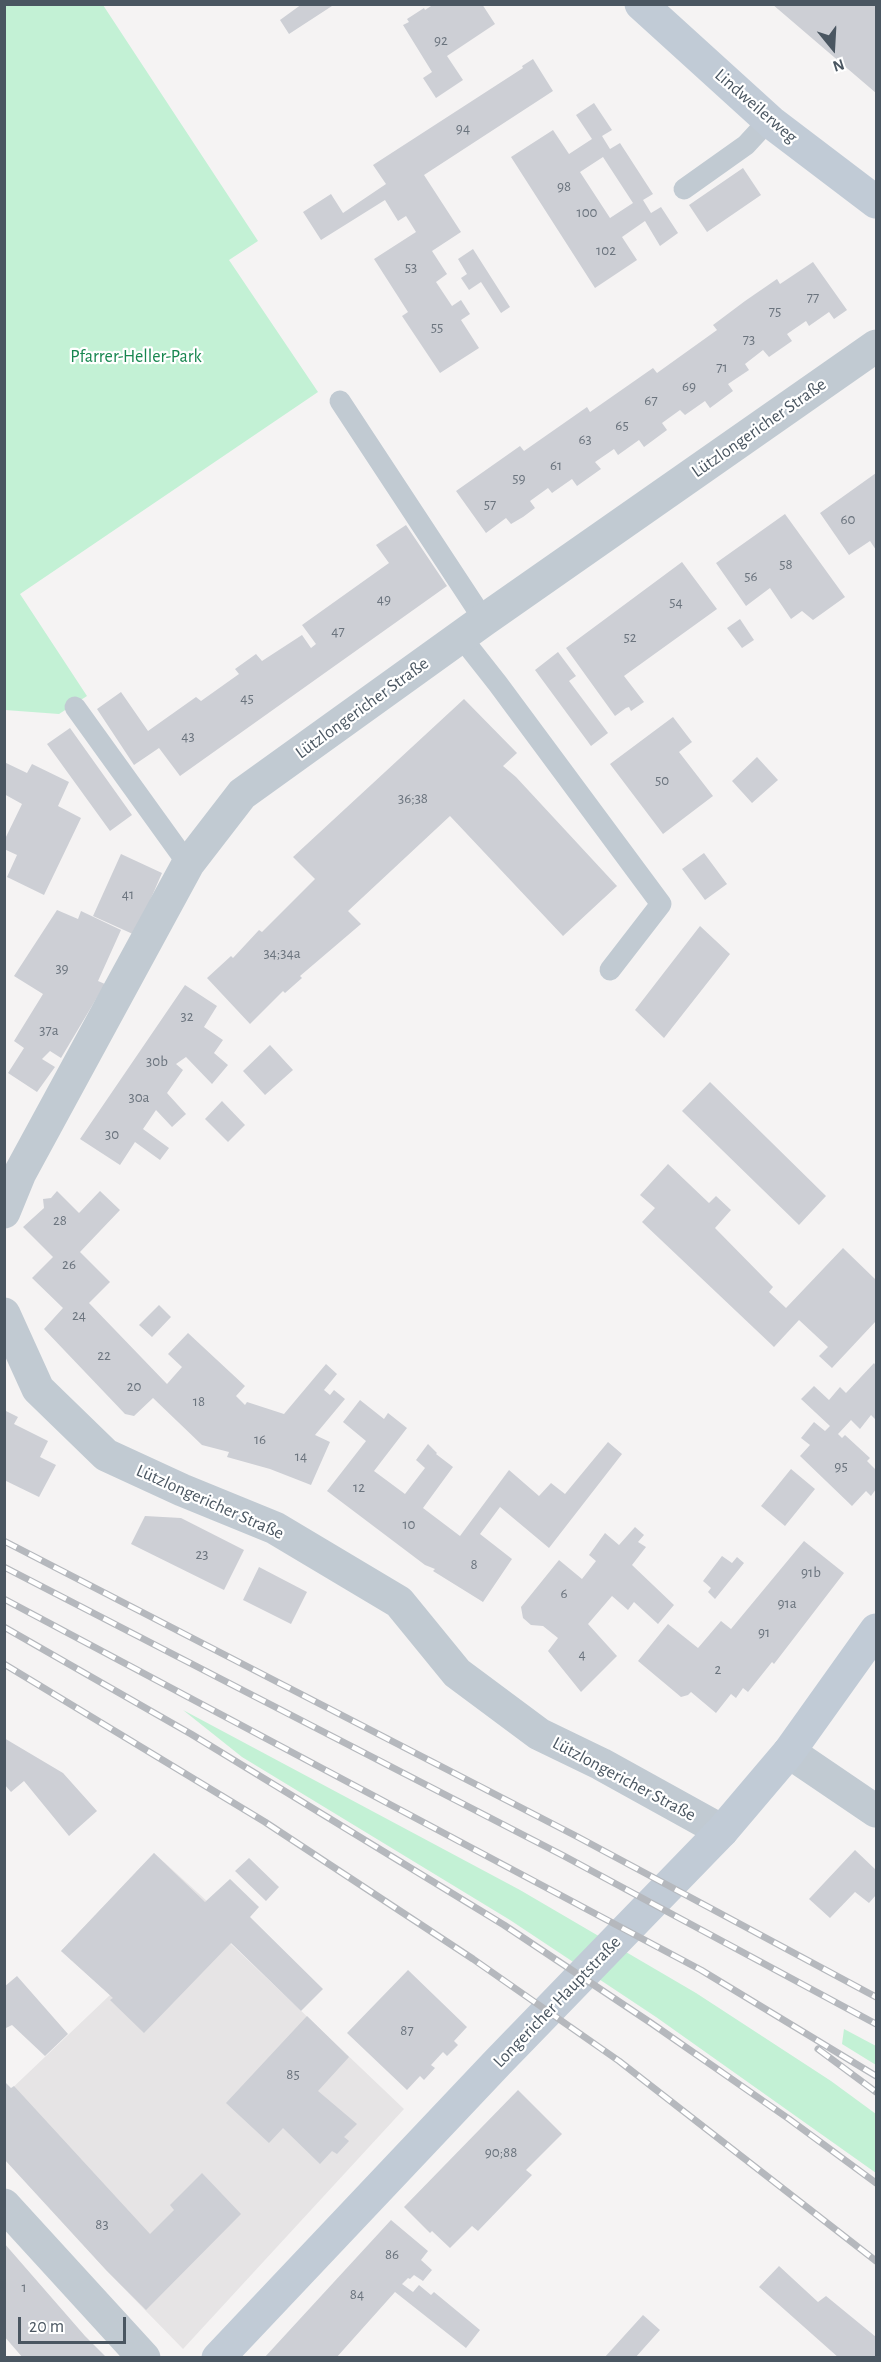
<!DOCTYPE html>
<meta charset="utf-8">
<style>
body{margin:0}
#map{position:relative;width:881px;height:2362px;overflow:hidden;background:#f5f3f3;font-family:"Alegreya Sans",sans-serif}
canvas{display:block}
.frame{position:absolute;inset:0;border:6px solid #4a5661;pointer-events:none}
.north{position:absolute;left:803px;top:18px;width:60px;height:60px;-webkit-text-stroke:4px #fff;paint-order:stroke;rotate:162deg;font-size:16px;font-weight:700;line-height:24px;text-align:center;color:#4a5661}
.north::after{content:'';display:block;margin:auto;width:21px;height:27px;background:#4a5661;clip-path:polygon(50% 0,100% 100%,50% 72%,0 100%)}
.scale{position:absolute;left:18px;top:2317px;width:108px;height:27px;box-sizing:border-box;border:3px solid #4a5661;border-top:0;padding-left:8px;font-size:18px;line-height:21px;white-space:nowrap;color:#4a5661;-webkit-text-stroke:4px #fff;paint-order:stroke}
</style>
<div id="map">
<canvas width="881" height="2362"></canvas>
<div class="frame"></div>
<div class="north">N</div>
<div class="scale">20 m</div>
</div>
<script>
const context = document.querySelector('canvas').getContext('2d');
context.lineJoin = 'round';
function fill(path, color) { context.fillStyle = color; context.fill(path, 'evenodd'); }
const shape = rows => new Path2D(rows.map(r => 'M' + r).join(''));
function stroke(path, color, width, dash) { context.strokeStyle = color; context.lineWidth = width; context.lineCap = dash ? 'butt' : 'round'; context.setLineDash(dash || []); context.stroke(path); }
function drawText(font, color, halo, rows, align = 'center') {
  context.font = font + ' "Alegreya Sans",sans-serif'; context.lineWidth = 4.5; context.setLineDash([]); context.textBaseline = 'middle'; context.strokeStyle = halo; context.fillStyle = color; for (const [text, x, y, turn = 0] of rows) {
    context.save(); context.translate(x, y); context.rotate((+turn || 0) * Math.PI / 180); context.textAlign = isNaN(turn) ? turn : align; if (halo) context.strokeText(text, 0, 0); context.fillText(text, 0, 0); context.restore();
  }
}
fill(shape([
 [154,1853,241,1932,231,1944,404,2109,183,2349,106,2270,5,2159,5,2095,110,1995,61,1951]
]), '#e6e4e5');
fill(shape([
 [4,5,103,5,258,241,229,260,318,392,20,594,87,696,59,714,5,710],
 [183,1710,520,1890,696,1993,831,2081,876,2114,876,2173,656,2017,510,1920,242,1757],
 [844,2029,876,2046,876,2065,842,2044]
]), '#c3f1d5');
fill(shape([
 [302,4,332,6,289,34,280,20],
 [434,4,482,4,495,24,447,56,463,80,436,98,423,78,432,72,403,25,409,22,407,19,424,8,425,10],
 [772,4,875,4,876,93],
 [533,59,553,91,424,175,461,232,432,251,447,274,436,282,452,306,461,300,470,314,461,320,479,348,440,373,402,316,408,312,374,259,416,232,406,216,398,221,385,200,321,240,303,212,331,194,343,213,386,184,373,165,523,68,522,66],
 [594,103,612,130,602,136,610,149,620,143,653,194,643,200,651,213,661,207,678,233,660,246,645,221,622,237,637,260,595,288,511,157,553,130,569,154,592,139,576,115],
 [603,157,633,203,610,218,580,172],
 [743,168,761,195,707,232,689,205],
 [473,249,510,307,501,313,481,282,469,290,461,278,467,274,458,259],
 [813,262,847,310,834,319,829,312,809,326,806,321,787,334,792,341,769,357,763,350,745,364,749,370,728,384,733,391,710,408,705,401,685,415,680,410,662,423,667,430,644,447,639,440,618,455,614,449,595,462,601,469,577,486,572,479,552,493,548,488,530,501,535,508,523,517,511,524,506,518,486,533,456,491,520,446,524,451,587,407,590,412,653,368,657,373,717,330,713,325,745,301,777,279,780,284],
 [876,473,876,550,870,541,849,555,820,513],
 [785,514,845,597,813,620,802,611,791,619,770,588,746,606,716,563],
 [406,525,447,586,180,776,159,748,134,765,97,709,121,692,148,731,196,697,201,701,239,674,235,669,256,654,262,661,302,635,311,648,316,644,302,625,389,563,376,545],
 [682,562,717,609,624,676,644,702,631,711,629,707,626,708,615,716,566,648],
 [740,619,754,640,742,648,727,628],
 [558,652,576,676,569,681,608,733,591,746,535,670],
 [464,699,517,753,503,766,516,777,617,886,563,936,450,816,348,911,361,924,300,976,302,978,285,993,283,991,250,1024,207,978,231,956,233,958,259,930,262,932,315,879,293,857],
 [673,717,692,742,679,752,713,796,663,834,610,764],
 [70,728,132,815,110,831,47,744],
 [757,757,778,780,752,803,732,781],
 [4,762,27,773,32,764,69,782,58,806,81,818,44,895,7,877,17,855,4,849,4,841,22,804,4,794],
 [704,853,727,884,705,900,682,869],
 [121,854,162,873,135,935,93,916],
 [57,910,78,919,81,911,121,930,98,981,105,984,61,1058,50,1051,42,1059,55,1067,37,1092,8,1073,24,1048,14,1041,43,994,14,976],
 [700,926,730,954,664,1038,635,1010],
 [185,985,217,1006,204,1027,223,1040,214,1053,228,1065,212,1084,186,1057,176,1064,183,1070,167,1093,186,1114,172,1127,156,1110,143,1129,169,1148,160,1160,135,1142,120,1165,80,1139],
 [270,1045,293,1070,265,1095,243,1071],
 [710,1082,826,1196,799,1225,682,1111],
 [222,1101,245,1125,228,1142,205,1119],
 [668,1164,709,1203,716,1196,731,1210,715,1228,773,1287,769,1292,786,1308,843,1248,876,1280,876,1321,832,1368,819,1356,828,1347,799,1320,774,1347,642,1222,655,1208,640,1195],
 [57,1191,79,1213,100,1191,120,1210,80,1252,110,1282,89,1303,167,1384,182,1367,168,1354,188,1333,245,1386,236,1396,245,1405,247,1402,284,1414,326,1364,337,1374,324,1390,330,1395,334,1390,345,1399,315,1435,330,1442,311,1485,270,1469,227,1457,229,1452,202,1445,153,1398,134,1416,125,1414,44,1329,63,1308,32,1278,53,1257,23,1227,44,1208,43,1199,51,1198],
 [159,1305,171,1317,152,1337,139,1325],
 [874,1363,876,1366,876,1420,871,1415,860,1429,851,1420,838,1434,842,1438,845,1435,870,1458,867,1461,876,1470,876,1489,871,1496,866,1491,852,1506,800,1456,810,1445,801,1438,814,1422,825,1431,830,1426,801,1399,814,1386,829,1400,840,1387,846,1393],
 [360,1400,384,1419,388,1413,407,1428,374,1471,405,1494,425,1468,416,1460,428,1444,437,1453,436,1454,453,1467,423,1508,460,1536,509,1470,539,1496,551,1483,565,1494,608,1442,622,1454,549,1548,500,1507,480,1534,512,1559,483,1602,433,1571,435,1569,425,1565,327,1491,366,1441,343,1422],
 [4,1410,18,1417,14,1424,48,1441,40,1457,56,1465,39,1497,4,1480],
 [791,1469,815,1489,785,1526,761,1506],
 [145,1516,181,1518,244,1550,224,1590,131,1544],
 [635,1527,644,1535,638,1542,646,1547,632,1565,674,1605,658,1624,634,1602,628,1610,612,1596,588,1624,617,1656,581,1692,548,1651,558,1638,543,1626,531,1625,523,1618,521,1607,559,1560,582,1579,596,1561,589,1555,605,1533,619,1545],
 [804,1541,844,1573,774,1664,772,1662,748,1692,743,1688,736,1698,731,1694,716,1713,691,1692,688,1695,681,1697,638,1661,668,1624,698,1648,721,1621,731,1629],
 [722,1556,732,1563,737,1557,744,1563,715,1599,708,1592,711,1588,703,1581],
 [259,1567,307,1592,291,1624,243,1600],
 [4,1738,63,1773,97,1811,69,1836,24,1781,11,1792,4,1784],
 [855,1850,876,1870,876,1895,869,1903,855,1892,830,1918,809,1899],
 [154,1853,205,1902,230,1879,259,1907,250,1917,323,1989,301,2011,231,1943,144,2033,110,2000,113,1998,61,1951],
 [249,1858,279,1887,266,1901,235,1871],
 [408,1970,467,2027,454,2041,458,2045,447,2056,443,2052,431,2065,435,2068,424,2080,420,2076,407,2090,347,2033],
 [17,1976,68,2034,45,2056,12,2025,4,2029,4,1987],
 [307,2016,349,2057,318,2091,357,2124,344,2137,349,2141,337,2154,332,2151,320,2164,283,2128,269,2143,226,2103],
 [4,2081,11,2088,14,2086,150,2234,174,2210,170,2205,202,2173,241,2214,146,2310,106,2270,4,2159],
 [518,2090,562,2134,526,2170,532,2175,478,2231,472,2226,450,2248,432,2231,430,2233,404,2207],
 [391,2220,428,2251,421,2260,432,2270,423,2281,414,2275,410,2279,408,2278,402,2284,413,2292,419,2285,431,2295,434,2292,480,2330,466,2348,395,2292,336,2358,264,2358],
 [4,2243,85,2336,107,2358,23,2358,4,2336],
 [779,2266,818,2302,826,2296,876,2337,876,2358,839,2358,759,2287],
 [643,2315,660,2330,635,2358,604,2358]
]), '#cdcfd5');
stroke(shape([
 [684,189,746,145,769,120],
 [340,401,484,620],
 [461,637,498,684,661,904,610,970],
 [75,707,188,864]
]), '#c1cad2', 21);
stroke(shape([
 [4,1212,20,1173,188,864,242,794,484,620,876,346],
 [4,1314,38,1389,106,1455,182,1490,275,1528,399,1602,457,1673,539,1734,601,1764,722,1831],
 [789,1752,876,1811],
 [4,2205,144,2358]
]), '#c1cad2', 33);
stroke(shape([
 [641,4,772,123,876,202],
 [218,2358,498,2062,722,1831,789,1752,876,1630]
]), '#c1cbd6', 33);
const rail = shape([
 [4,1541,576,1836,876,1997],
 [4,1567,564,1856,876,2024],
 [4,1599,701,1970,876,2076],
 [4,1627,191,1734,504,1925,651,2023,789,2119,876,2183],
 [4,1664,265,1822,473,1959,619,2061,876,2261],
 [818,2049,876,2092]
]);
stroke(rail, '#b5b8bd', 7);
stroke(rail, '#fff', 4.5, [14]);
drawText('15px', '#6b747e', null, [
 ["92",441,40],
 ["94",463,128],
 ["98",564,186],
 ["100",587,212],
 ["102",606,250],
 ["53",411,267],
 ["77",813,297],
 ["75",775,311],
 ["55",437,327],
 ["73",749,339],
 ["71",722,367],
 ["69",689,386],
 ["67",651,400],
 ["65",622,425],
 ["63",585,439],
 ["61",556,465],
 ["59",519,478],
 ["57",490,504],
 ["60",848,519],
 ["58",786,564],
 ["56",751,576],
 ["49",384,599],
 ["54",676,602],
 ["47",338,631],
 ["52",630,637],
 ["45",247,698],
 ["43",188,736],
 ["50",662,780],
 ["36;38",413,798],
 ["41",128,894],
 ["34;34a",282,953],
 ["39",62,968],
 ["32",187,1016],
 ["37a",49,1030],
 ["30b",157,1061],
 ["30a",139,1097],
 ["30",112,1134],
 ["28",60,1220],
 ["26",69,1264],
 ["24",79,1315],
 ["22",104,1355],
 ["20",134,1386],
 ["18",199,1401],
 ["16",260,1439],
 ["14",301,1456],
 ["95",841,1466],
 ["12",359,1487],
 ["10",409,1524],
 ["23",202,1554],
 ["8",474,1564],
 ["91b",811,1572],
 ["6",564,1593],
 ["91a",787,1603],
 ["91",764,1632],
 ["4",582,1654],
 ["2",718,1669],
 ["87",407,2030],
 ["85",293,2074],
 ["90;88",501,2152],
 ["83",102,2224],
 ["86",392,2254],
 ["1",24,2287],
 ["84",357,2294]
]);
drawText('18px', '#4a5661', '#fff', [
 ["Lindweilerweg",756,106,41],
 ["Lützlongericher Straße",759,428,-35],
 ["Lützlongericher Straße",362,708,-36],
 ["Lützlongericher Straße",210,1502,24],
 ["Lützlongericher Straße",624,1779,28],
 ["Longericher Hauptstraße",557,2002,-46]
]);
drawText('18px', '#17864f', '#fff', [
 ["Pfarrer-Heller-Park",136,357]
]);
</script>
